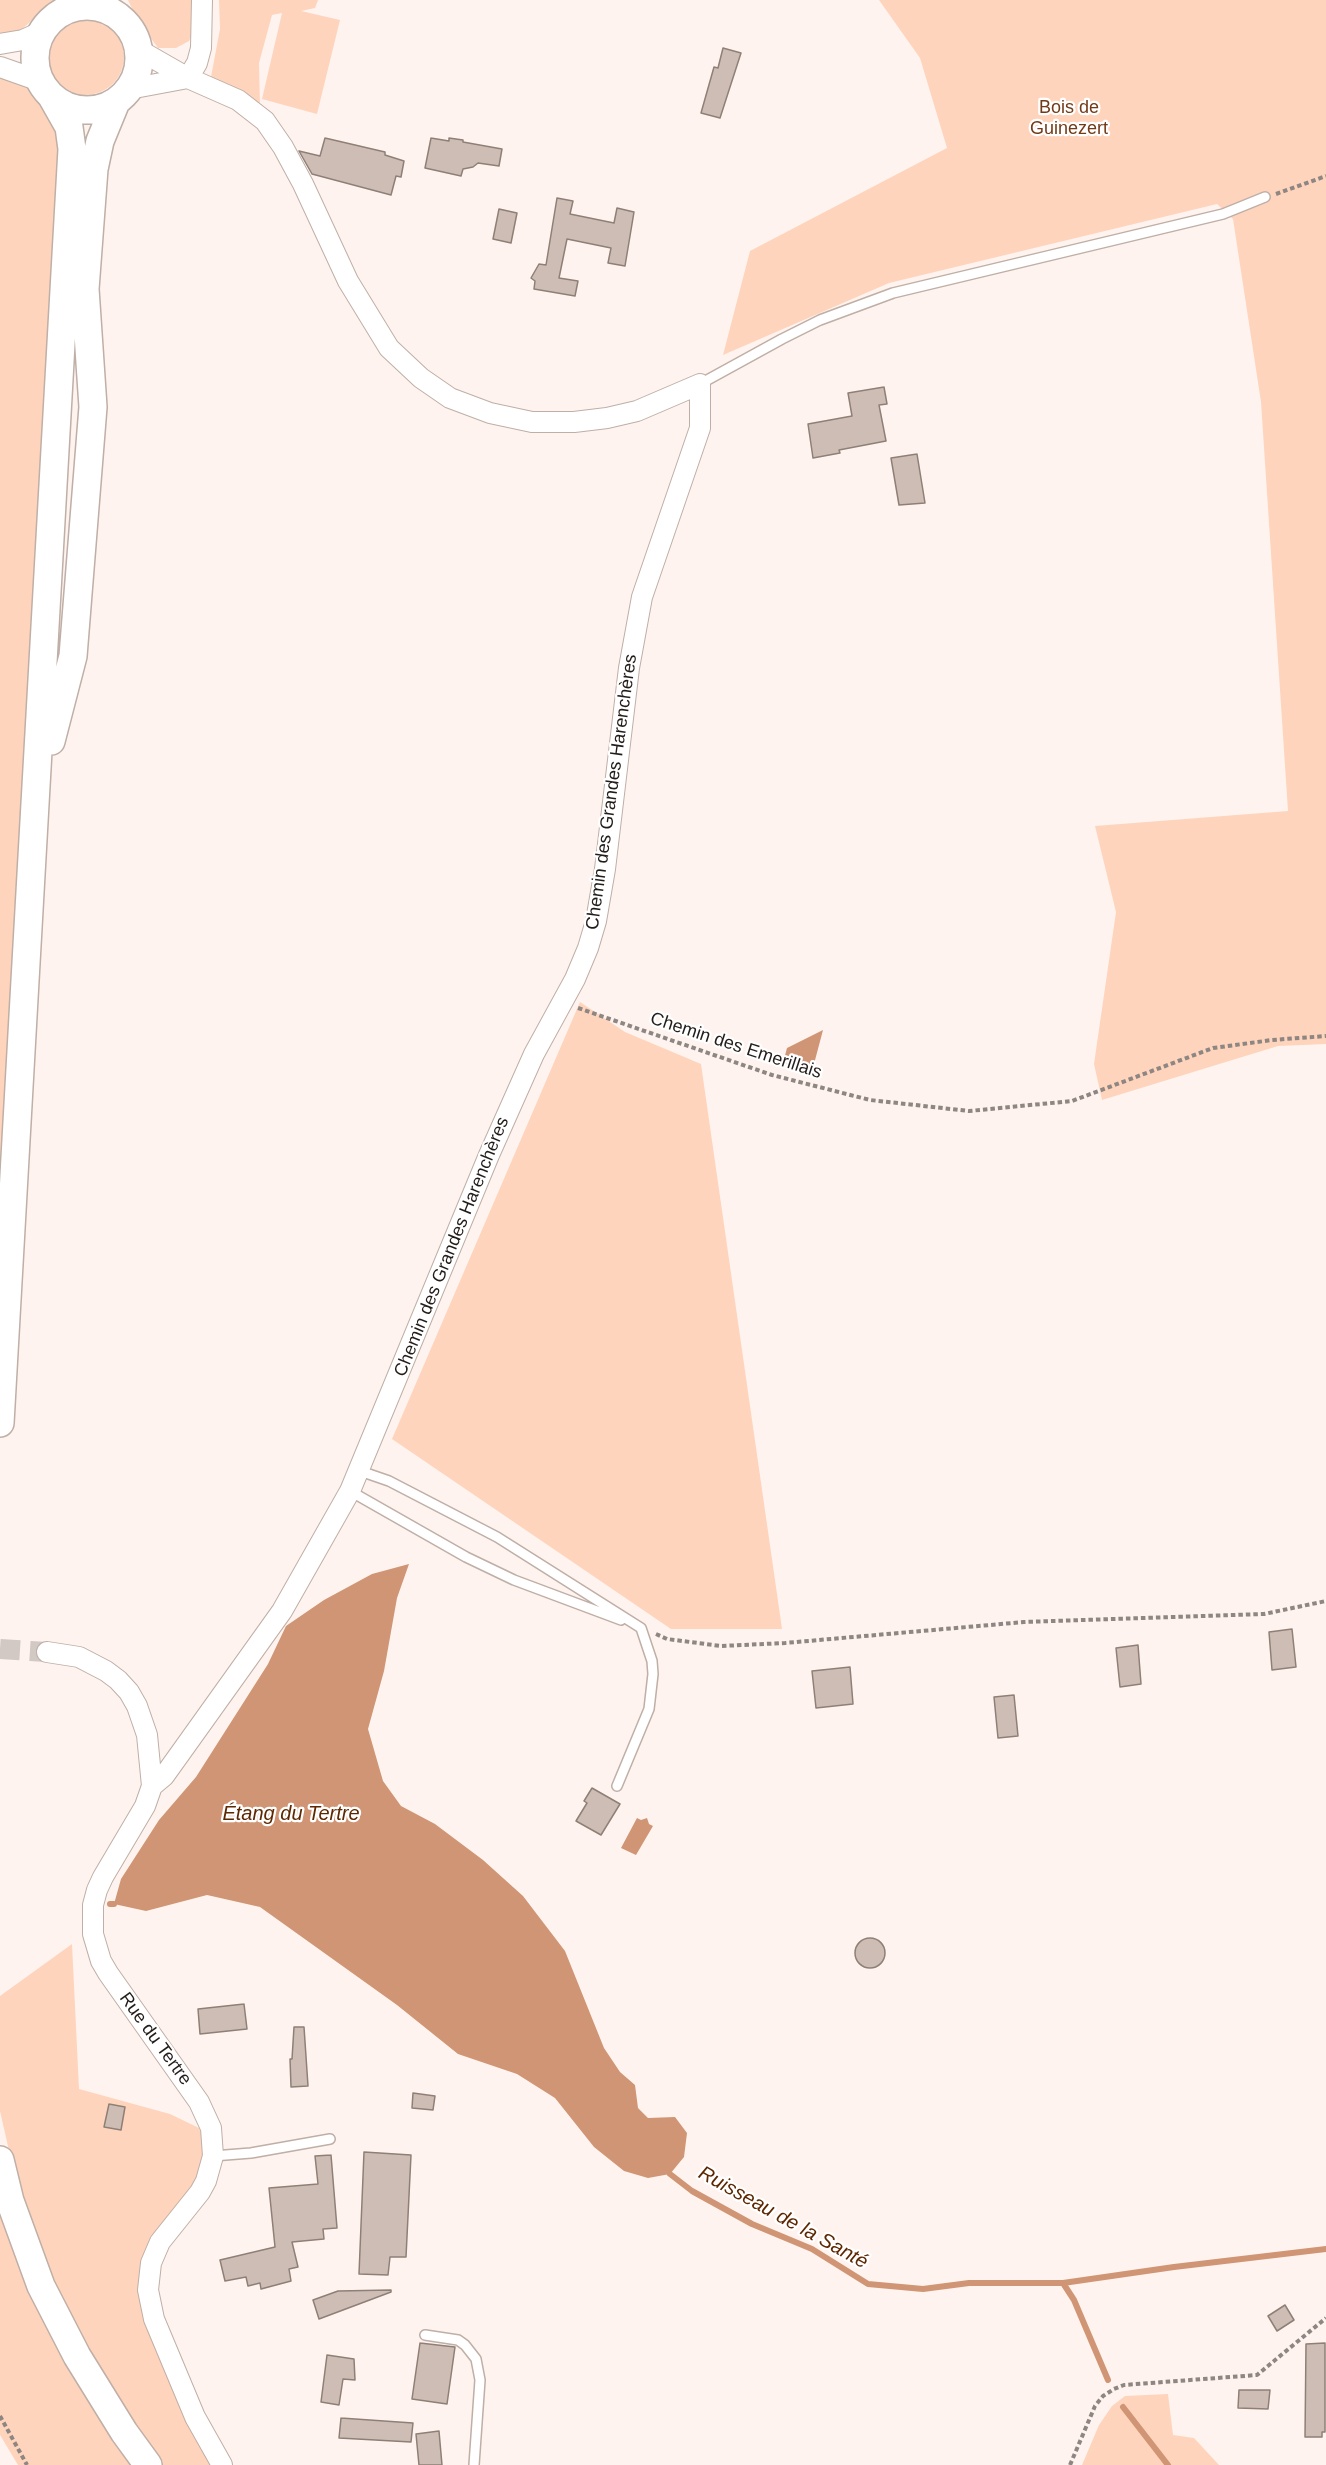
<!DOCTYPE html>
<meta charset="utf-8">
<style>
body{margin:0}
canvas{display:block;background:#fef3ee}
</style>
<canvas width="1326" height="2465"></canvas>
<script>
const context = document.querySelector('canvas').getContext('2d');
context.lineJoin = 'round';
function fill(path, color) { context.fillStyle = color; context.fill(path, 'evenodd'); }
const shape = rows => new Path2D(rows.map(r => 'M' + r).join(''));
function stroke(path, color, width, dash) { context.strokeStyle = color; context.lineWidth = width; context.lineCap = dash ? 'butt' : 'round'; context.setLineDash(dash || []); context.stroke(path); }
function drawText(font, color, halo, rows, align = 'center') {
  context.font = font + ' Helvetica,sans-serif'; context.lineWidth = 4.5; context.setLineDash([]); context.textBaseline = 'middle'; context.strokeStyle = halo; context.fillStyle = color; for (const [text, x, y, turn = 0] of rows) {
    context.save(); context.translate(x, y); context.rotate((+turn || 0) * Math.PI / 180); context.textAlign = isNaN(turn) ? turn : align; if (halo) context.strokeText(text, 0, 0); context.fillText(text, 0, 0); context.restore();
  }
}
fill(shape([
 [0,0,59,0,50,4,20,31,0,36],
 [128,0,192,0,194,30,189,41,176,48,158,48,137,19],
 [219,0,318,0,315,8,301,11,340,20,317,114,262,99,282,13,272,15,259,63,260,108,211,77,220,29],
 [879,0,1326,0,1326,1044,1278,1046,1102,1100,1094,1064,1116,912,1095,826,1288,811,1261,402,1233,219,1217,204,889,283,723,355,750,251,947,148,920,58],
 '48 57a38 38 0 1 1 76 0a38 38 0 1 1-76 0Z',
 [0,73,22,80,33,91,62,131,0,1235],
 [580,1002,625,1032,701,1064,782,1629,671,1629,392,1439],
 [72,1944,79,2089,170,2114,199,2128,206,2145,202,2172,145,2265,214,2465,159,2465,111,2394,52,2283,17,2186,0,2111,0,1996],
 [0,2202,67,2364,93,2408,133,2465,18,2465,0,2435],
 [1168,2394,1173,2435,1194,2438,1219,2465,1082,2465,1099,2425,1112,2406,1125,2396]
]), '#ffd4bc');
fill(shape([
 [823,1030,814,1064,807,1072,783,1063,787,1048],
 [409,1564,397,1598,384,1671,368,1729,383,1781,401,1806,435,1824,483,1860,523,1896,565,1951,604,2048,620,2072,635,2085,638,2108,648,2118,675,2117,687,2133,684,2157,670,2174,648,2178,624,2171,594,2147,555,2098,517,2074,458,2054,397,2005,260,1907,207,1895,146,1911,114,1904,121,1879,159,1820,196,1777,268,1664,286,1626,324,1600,372,1574],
 [637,1818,641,1820,647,1818,649,1824,653,1826,636,1855,621,1848]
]), '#d09574');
stroke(shape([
 [110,1904,114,1904],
 [670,2174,692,2191,752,2224,812,2249,868,2284,923,2289,969,2283,1063,2283,1074,2300,1108,2380],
 [1063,2283,1174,2267,1326,2249],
 [1123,2407,1168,2465]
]), '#d09574', 6);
const building = shape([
 [723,48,741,53,720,118,701,113,714,67,718,68,723,48],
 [325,138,385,152,385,155,404,161,401,177,396,176,391,195,312,174,299,151,320,156,325,138],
 [431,138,449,141,449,138,463,140,463,142,502,149,499,166,478,163,473,167,463,169,461,176,425,168,431,138],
 [557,198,573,201,570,214,614,223,617,208,634,212,625,266,608,263,611,248,567,239,559,278,578,281,575,296,534,289,535,281,531,278,539,264,546,265,557,198],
 [499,209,517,213,511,243,493,239,499,209],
 [884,387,887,404,879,405,886,441,839,450,840,453,813,458,808,424,852,416,848,393,884,387],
 [917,454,925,503,899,505,891,458,917,454],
 [1292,1629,1296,1667,1272,1670,1269,1632,1292,1629],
 [1138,1645,1141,1684,1120,1687,1116,1648,1138,1645],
 [850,1667,853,1704,816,1708,812,1671,850,1667],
 [1014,1695,1018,1736,998,1738,994,1697,1014,1695],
 [592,1788,620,1804,601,1835,576,1821,587,1803,584,1801,592,1788],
 '855 1953a15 15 0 1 1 30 0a15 15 0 1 1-30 0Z',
 [244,2004,247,2029,200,2034,198,2009,244,2004],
 [294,2027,304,2027,308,2086,291,2087,290,2059,292,2059,294,2027],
 [413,2093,435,2096,433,2110,412,2108,413,2093],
 [109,2104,125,2107,121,2130,104,2127,109,2104],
 [364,2152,411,2155,406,2257,390,2257,388,2275,359,2274,364,2152],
 [331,2155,337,2228,323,2229,324,2239,292,2242,298,2267,289,2269,291,2281,261,2289,260,2283,248,2286,246,2277,225,2281,220,2260,275,2247,269,2188,318,2184,315,2156,331,2155],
 [391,2290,391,2292,319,2319,313,2300,338,2291,391,2290],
 [1285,2305,1294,2320,1277,2331,1268,2316,1285,2305],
 [420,2343,455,2347,447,2404,412,2399,420,2343],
 [1325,2343,1325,2432,1322,2432,1322,2437,1305,2437,1306,2344,1325,2343],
 [327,2355,354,2359,355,2380,343,2379,339,2405,321,2402,327,2355],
 [1239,2390,1270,2390,1268,2409,1238,2408,1239,2390],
 [341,2418,413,2423,411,2442,339,2438,341,2418],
 [439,2431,442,2465,419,2465,416,2434,439,2431]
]);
fill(building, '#cebdb4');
stroke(building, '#8f8077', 1.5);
stroke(shape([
 [0,1649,47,1652]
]), '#d2c8c4', 20, [20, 10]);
const lane = shape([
 [700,384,782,339,820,320,893,293,1223,214,1265,197],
 [360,1471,389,1481,497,1537,641,1628,652,1661,653,1674,649,1709,617,1786],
 [350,1491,466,1557,514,1580,621,1620],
 [213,2156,251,2153,330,2139],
 [425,2335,458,2340,465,2345,476,2359,480,2380,474,2465]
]);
const street = shape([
 [0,44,23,40,41,32],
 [139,50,188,78,238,100,265,121,283,147,303,184,348,281,389,348,421,378,450,398,490,413,532,422,574,422,607,418,637,411,700,384,700,428,642,597,629,668,605,869,596,921,588,948,575,979,534,1054,489,1155,350,1491,282,1611,164,1776,152,1786],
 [0,67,40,81],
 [188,78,197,63,201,48,202,0],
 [129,89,188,78],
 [47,1652,79,1657,106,1671,118,1680,129,1692,137,1706,147,1735,152,1786,145,1806,103,1877,97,1890,93,1905,93,1934,101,1961,108,1973,199,2102,211,2128,213,2156,206,2181,200,2192,160,2242,151,2263,148,2290,154,2319,195,2417,222,2465]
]);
const secondary = shape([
 '35 58a52 52 0 1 1 104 0a52 52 0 1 1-104 0Z',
 [51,741,73,656,93,407,85,289,94,169,100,141,116,102],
 [0,1423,72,149,69,127,52,97],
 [0,2160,10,2201,41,2286,77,2356,124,2432,148,2465]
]);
stroke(lane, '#bfafa6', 12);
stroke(street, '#bfafa6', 22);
stroke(secondary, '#bfafa6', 30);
stroke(shape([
 [1276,194,1326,176],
 [578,1008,772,1075,870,1100,969,1111,1072,1101,1213,1048,1272,1040,1326,1036],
 [656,1634,667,1639,721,1646,785,1643,1024,1622,1264,1614,1326,1601],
 [0,2416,27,2465],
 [1070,2465,1095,2406,1103,2396,1114,2389,1124,2385,1257,2375,1326,2318]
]), '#8e8682', 4, [4.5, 3]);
stroke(lane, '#fff', 9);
stroke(street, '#fff', 20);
stroke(secondary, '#fff', 27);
drawText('18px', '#723a17', '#fff', [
 ["Bois de",1069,108],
 ["Guinezert",1069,129]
]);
drawText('18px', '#231d1a', '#fff', [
 ["Chemin des Grandes Harenchères",612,792,-82],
 ["Chemin des Emerillais",736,1046,18],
 ["Chemin des Grandes Harenchères",452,1247,-68],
 ["Rue du Tertre",155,2039,54]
]);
drawText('italic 20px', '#5d2700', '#fff', [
 ["Étang du Tertre",291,1814],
 ["Ruisseau de la Santé",783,2218,29]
]);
</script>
